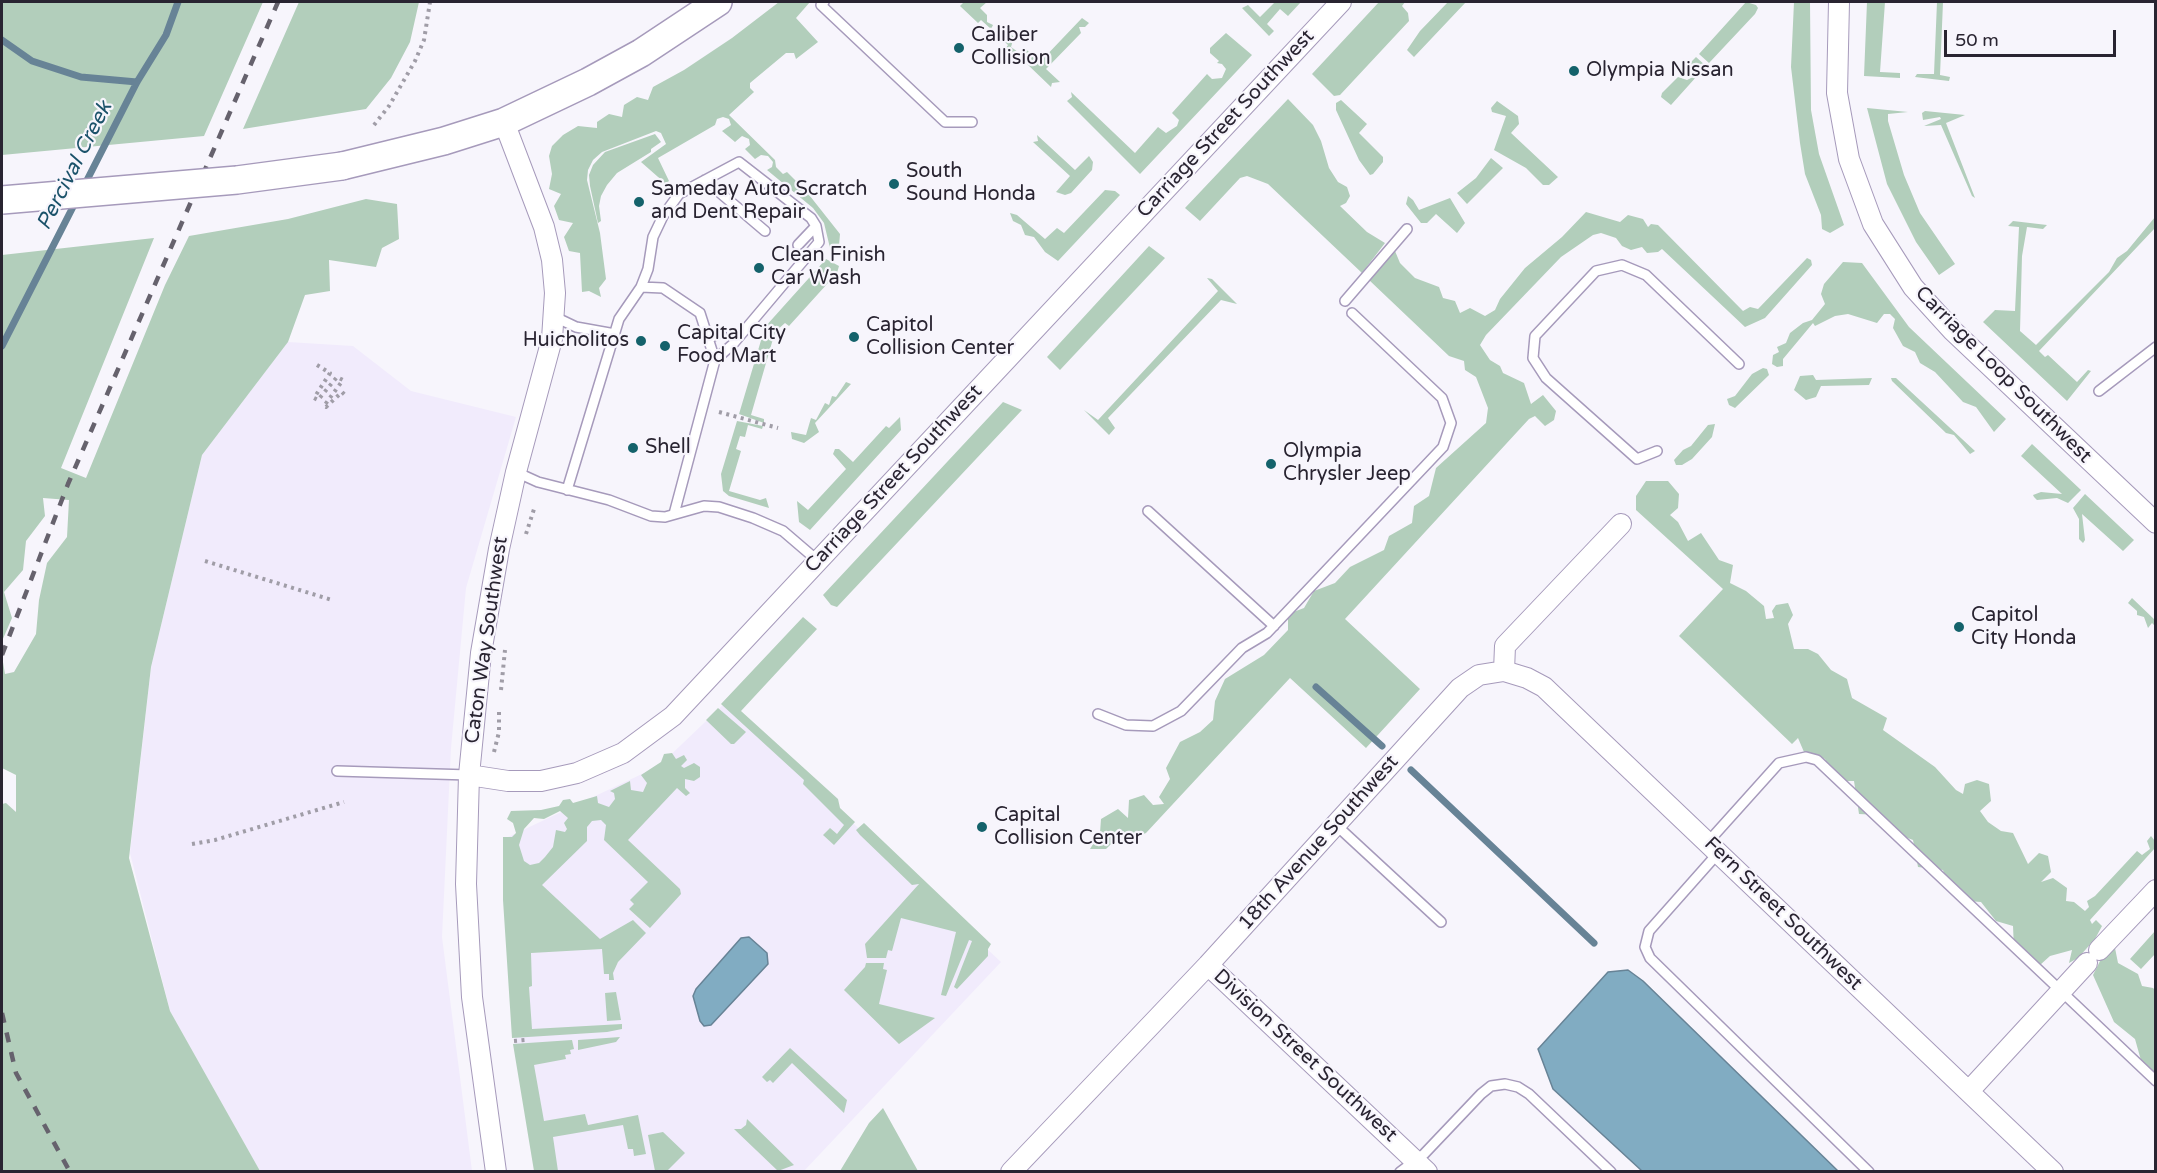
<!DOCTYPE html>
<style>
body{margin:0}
#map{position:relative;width:2157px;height:1173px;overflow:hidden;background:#f7f5fc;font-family:"Varela Round",sans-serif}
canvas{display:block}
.frame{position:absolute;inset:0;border:3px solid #292431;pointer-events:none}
.scale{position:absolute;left:1944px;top:30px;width:172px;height:27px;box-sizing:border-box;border:3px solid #292431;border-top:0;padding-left:8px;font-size:18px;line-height:21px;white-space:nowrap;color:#292431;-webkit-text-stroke:4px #f7f5fc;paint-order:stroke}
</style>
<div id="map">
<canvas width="2157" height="1173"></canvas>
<div class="frame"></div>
<div class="scale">50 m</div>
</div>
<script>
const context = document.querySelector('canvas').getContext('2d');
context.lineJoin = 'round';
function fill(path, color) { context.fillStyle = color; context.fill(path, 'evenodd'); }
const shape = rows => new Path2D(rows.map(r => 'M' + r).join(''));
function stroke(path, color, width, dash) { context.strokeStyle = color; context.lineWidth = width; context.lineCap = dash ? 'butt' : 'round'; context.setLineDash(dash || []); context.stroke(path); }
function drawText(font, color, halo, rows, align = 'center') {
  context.font = font + ' "Varela Round",sans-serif'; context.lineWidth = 4.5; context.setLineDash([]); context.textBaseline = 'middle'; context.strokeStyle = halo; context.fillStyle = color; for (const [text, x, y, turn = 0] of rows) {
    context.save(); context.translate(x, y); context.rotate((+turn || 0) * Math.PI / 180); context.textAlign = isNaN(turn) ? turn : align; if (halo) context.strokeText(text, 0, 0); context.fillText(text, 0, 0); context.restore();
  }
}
fill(shape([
 [288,342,353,346,411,391,516,417,466,588,451,748,442,937,472,1171,260,1171,170,1011,130,853,151,667,202,455],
 [725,703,1001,962,804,1171,535,1171,514,1041,506,838,659,766]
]), '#f1ebfc');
fill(shape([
 [2,2,263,2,204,136,2,155],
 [299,2,419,2,410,42,391,78,366,109,243,129],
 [779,2,810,2,796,18,818,42,796,59,794,53,786,53,750,83,750,88,754,92,729,115,775,160,776,167,783,174,787,172,806,191,840,234,839,246,830,248,824,223,813,208,767,170,772,167,773,162,768,156,761,155,755,159,745,149,750,145,749,139,742,136,735,142,722,131,731,125,729,119,723,117,717,119,715,125,658,158,669,181,666,184,641,162,666,144,661,133,656,131,602,152,593,160,588,170,587,180,600,233,606,279,599,288,601,297,589,291,582,292,580,253,569,251,564,237,573,223,559,220,554,206,561,194,549,189,552,174,549,156,552,146,563,135,578,126,597,128,597,122,609,114,622,117,624,105,637,97,648,100,653,87,684,70,732,38],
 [964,2,987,2,980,8,987,15,987,22,993,25,991,29,981,20,978,23,960,6],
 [1275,2,1301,2,1288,16,1280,9,1267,24,1274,31,1269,36,1242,8,1248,5,1260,17],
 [1379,2,1405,2,1402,6,1408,13,1409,21,1340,95,1334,96,1312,74],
 [1448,2,1466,2,1414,57,1407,50,1420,31],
 [1746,2,1756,5,1758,8,1755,14,1709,63,1699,54],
 [1794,2,1810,2,1811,110,1819,154,1844,225,1830,233,1822,229,1821,215,1805,174,1800,143,1791,67],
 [1867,2,1885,2,1880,72,1900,73,1900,78,1864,76],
 [1937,2,1943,2,1940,75,1950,77,1949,81,1915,77,1917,74,1934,74],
 [1082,18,1089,23,1085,27,1079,27,1081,33,1046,69,1060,82,1052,83,1051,87,1026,63,1016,63,1002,53,1008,45,1001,38,1007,31,1014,37,1011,47,1021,54,1024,48,1041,61],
 [1226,33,1252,55,1140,174,1067,101,1072,97,1071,92,1135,153,1158,127,1166,133,1177,126,1179,120,1172,113,1207,74,1212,79,1222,78,1226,69,1222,64,1217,63,1219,61,1210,53,1210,48],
 [1696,57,1706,66,1671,105,1661,97,1662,93,1678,77,1687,80,1693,77,1696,70,1690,63],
 [1288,99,1313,125,1321,141,1329,168,1338,182,1347,187,1350,196,1346,203,1340,206,1367,232,1385,243,1362,273,1268,184,1247,176,1240,178,1200,221,1185,208],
 [1341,100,1367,124,1359,133,1383,157,1383,162,1373,174,1370,175,1359,160,1336,110,1336,103],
 [1497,101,1518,116,1519,124,1511,133,1558,177,1549,185,1543,185,1526,168,1494,150,1506,116,1492,112,1491,108],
 [1867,108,1908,112,1888,114,1888,121,1904,175,1920,213,1955,264,1939,275,1916,242,1887,184],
 [1925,111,1965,115,1946,123,1975,198,1972,196,1941,125,1924,126,1941,119,1940,117,1923,120,1922,113],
 [655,134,661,142,651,149,651,152,617,173,607,185,601,196,599,206,601,221,598,223,590,186,589,175,593,165,605,152],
 [1037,135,1075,170,1089,156,1093,162,1092,170,1071,193,1065,195,1056,192,1070,176,1033,142,1038,141],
 [1491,158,1503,168,1467,204,1457,193,1476,178],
 [1105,190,1115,191,1120,195,1058,261,1045,252,1034,237,1025,235,1021,225,1013,221,1010,213,1017,215,1045,239,1057,228,1064,233],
 [1408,196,1413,200,1419,210,1450,198,1465,223,1457,233,1436,214,1427,223,1421,223,1406,204],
 [366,199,397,204,399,239,382,248,376,267,329,260,330,291,305,295,288,342,202,455,151,667,129,858,170,1011,260,1171,2,1171,2,804,6,803,16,812,16,775,2,768,2,656,5,674,14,672,36,634,39,600,47,563,67,537,69,500,43,498,45,516,26,541,23,570,4,592,12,618,2,641,2,255,154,238,61,468,86,478,165,285,189,236,288,219],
 [1586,212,1620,222,1628,215,1643,219,1648,227,1651,224,1658,225,1743,311,1750,307,1758,309,1807,258,1811,260,1812,265,1765,318,1745,327,1662,249,1658,252,1647,253,1642,247,1631,250,1622,246,1616,238,1601,233,1593,235,1561,257,1486,335,1480,345,1490,360,1500,366,1503,373,1524,383,1531,404,1543,395,1556,411,1554,420,1545,426,1535,416,1529,419,1345,619,1420,689,1366,748,1290,678,1146,833,1130,840,1117,838,1106,849,1090,849,1100,833,1101,819,1118,809,1128,818,1129,800,1144,795,1153,805,1164,804,1159,797,1170,779,1166,768,1180,742,1200,732,1213,720,1215,701,1225,679,1264,655,1288,630,1288,614,1304,608,1314,591,1335,583,1350,567,1384,550,1389,536,1412,523,1414,506,1429,496,1436,468,1486,423,1488,408,1476,377,1465,370,1464,361,1449,356,1369,280,1395,251,1400,263,1415,278,1439,287,1443,298,1455,301,1460,313,1470,308,1485,316,1495,310,1500,299,1525,268,1562,237],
 [2155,217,2155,228,2039,351,2045,357,2048,355,2077,382,2088,370,2091,371,2067,401,1983,322,1995,310,2015,311,2019,227,2008,226,2013,221,2047,225,2043,229,2027,227,2022,256,2020,331,2036,345,2109,272,2117,258,2127,251],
 [1149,246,1165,258,1060,370,1047,357],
 [826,259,839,266,837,273,789,326,785,323,775,332,751,415,764,419,764,423,739,414,765,327],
 [1843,262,1862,263,1909,327,2006,419,1994,432,1976,407,1963,402,1935,372,1920,363,1915,352,1903,346,1893,328,1895,319,1890,314,1884,314,1877,323,1848,314,1835,316,1815,326,1813,323,1783,359,1783,366,1777,367,1772,364,1773,355,1779,352,1777,347,1786,343,1790,333,1803,323,1812,320,1825,304,1821,294,1824,284],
 [1207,278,1212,279,1237,304,1221,300,1108,418,1115,428,1109,435,1084,410,1098,420,1218,291],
 [1763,368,1767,369,1769,375,1735,408,1729,405,1727,399,1735,396,1752,374],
 [1813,375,1816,380,1872,378,1869,385,1821,386,1816,397,1806,400,1794,390,1800,376],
 [1891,378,1896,378,1975,451,1970,454,1954,435,1946,433,1892,381],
 [846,382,851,384,815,423,819,432,804,443,792,439,791,432,806,435,811,418,816,420,825,403,829,405,832,396,836,397],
 [1003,402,1022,410,837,607,831,605,823,595],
 [900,417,901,430,810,530,799,522,797,501,808,510,846,469,833,454,835,449,839,449,853,462,886,426,889,428],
 [737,421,763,426,762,429,748,425,745,437,740,436,736,449,741,451,729,491,760,500,766,498,769,508,729,496,723,491,721,474],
 [1715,424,1712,437,1692,459,1682,465,1676,465,1674,460,1683,450,1691,446,1708,425],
 [2032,444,2081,490,2068,503,2057,498,2037,500,2034,497,2033,495,2041,492,2062,494,2021,456],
 [1646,481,1668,481,1679,494,1678,508,1670,515,1678,522,1688,541,1701,533,1719,560,1733,565,1730,583,1746,591,1764,606,1766,619,1774,618,1772,611,1776,605,1788,603,1793,615,1788,624,1794,649,1808,649,1818,654,1831,670,1847,679,1852,698,1887,718,1883,730,1935,767,1956,790,1963,794,1965,784,1977,780,1989,784,1991,801,1980,811,1988,822,2001,831,2013,833,2028,864,2039,853,2048,856,2051,872,2041,882,2053,878,2067,888,2066,901,2074,902,2085,911,2089,907,2087,901,2095,896,2137,851,2142,855,2150,849,2147,841,2151,836,2155,841,2155,848,2090,920,2092,924,2096,920,2102,926,2095,939,2078,958,2069,963,2072,950,2050,956,2040,965,2023,961,2014,949,2013,926,1996,921,1981,902,1967,901,1947,883,1943,870,1918,867,1913,840,1889,831,1878,815,1859,814,1854,781,1834,781,1825,759,1804,752,1798,738,1792,744,1679,636,1723,589,1636,510,1636,496],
 [2085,494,2134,540,2123,551,2082,514,2085,540,2083,543,2079,539,2079,519,2073,508],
 [2132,598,2155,620,2155,626,2152,623,2148,628,2144,617,2137,615,2137,611,2128,603],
 [803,617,817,629,741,711,838,799,840,808,855,822,834,845,823,835,830,828,837,834,844,825,803,784,804,780,721,704],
 [718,708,746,732,734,744,731,744,706,720],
 [672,753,676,759,684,755,687,760,681,766,684,768,694,763,700,767,700,777,694,781,685,779,685,788,690,793,686,796,677,788,628,840,680,889,681,894,650,928,629,909,634,904,630,900,648,882,604,840,606,825,601,820,592,821,587,827,587,841,542,885,600,939,633,920,646,933,618,962,613,973,614,980,609,980,609,974,604,974,602,949,531,953,532,986,529,987,532,1029,622,1024,622,1029,607,1032,512,1038,503,900,503,837,512,837,516,833,513,823,507,819,511,811,541,810,559,806,563,800,570,799,573,803,597,796,598,803,609,807,615,799,614,793,610,791,630,781,631,790,643,792,647,783,641,775,661,762,664,754],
 [560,811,568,818,564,823,567,829,565,832,556,830,553,847,545,857,539,863,530,865,524,861,519,845,524,829,534,818,544,819],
 [864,823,991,944,988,949,988,956,957,989,954,987,972,941,969,940,946,996,941,995,956,932,901,918,892,951,888,950,886,958,867,958,865,944,919,884,912,885,860,835,856,830],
 [2155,931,2155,954,2141,969,2130,959],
 [2115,948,2118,963,2138,974,2142,986,2153,988,2156,991,2155,1073,2142,1064,2135,1039,2114,1022,2093,975,2102,957],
 [866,963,884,963,883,969,887,970,879,1004,935,1018,899,1044,844,990,865,967],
 [616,992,621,1020,607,1021,605,993],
 [620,1037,616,1042,578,1050,578,1040],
 [572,1040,574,1049,570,1050,571,1054,565,1055,566,1059,534,1065,544,1121,585,1114,588,1125,638,1115,646,1154,634,1156,633,1149,628,1149,623,1125,553,1137,558,1171,534,1171,513,1044],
 [790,1048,847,1100,844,1113,792,1063,773,1083,770,1080,767,1082,762,1077],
 [883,1108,918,1171,840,1171,869,1123],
 [747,1119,794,1165,778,1171,734,1129,741,1129,746,1125],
 [663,1132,685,1153,667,1171,655,1171,648,1135]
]), '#b2cebb');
const water = shape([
 [749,937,767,953,768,964,711,1025,704,1026,700,1021,693,996,696,989,741,938,749,937],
 [1628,970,1643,981,1838,1171,1642,1171,1553,1089,1538,1049,1608,972,1628,970]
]);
fill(water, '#81acc2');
stroke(water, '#678396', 1.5);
stroke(shape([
 [2,40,32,61,81,77,137,82],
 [84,186,137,82,166,35,178,2],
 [2,346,76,201],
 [1316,687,1382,746],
 [1411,770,1594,943]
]), '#678396', 7);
const service = shape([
 [824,2,821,5,945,122,972,122],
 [705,180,765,231],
 [798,245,816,226],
 [641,287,663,288,700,313,715,360,674,514],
 [1345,301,1407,229],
 [555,317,576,327,615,334],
 [708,339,721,332],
 [2099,391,2156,347],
 [1657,451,1637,459,1546,378,1533,358,1535,336,1596,271,1622,265,1646,275,1739,364],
 [516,472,538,482,609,500,651,516,665,517,704,506,719,507,753,518,783,531,818,561],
 [567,490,619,319,641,287,648,269,653,237,663,216,679,194,739,162,811,218,816,226,819,242,733,344,715,360],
 [1148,511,1274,626],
 [1098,714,1126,725,1153,726,1181,711,1242,648,1267,633,1443,447,1451,423,1442,398,1352,313],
 [337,771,469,775],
 [1336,825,1441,922],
 [1708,842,1779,763,1806,757,1817,760,2156,1081],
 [1719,852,1649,931,1645,947,1650,958,1869,1172],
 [1400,1172,1424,1154,1481,1094,1491,1086,1505,1084,1518,1087,1529,1094,1611,1172]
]);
const minor = shape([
 [1839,2,1837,93,1849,159,1873,224,1913,287,1953,331,2156,523],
 [1504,671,1527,678,1544,687,2053,1172],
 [469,775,508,781,541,781,577,773,623,753,673,716,1341,2],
 [2099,950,2156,890],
 [1208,965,1427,1172],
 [1969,1091,2087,963],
 [496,1172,472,997,466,884,469,775,481,653,499,549,516,472,552,339,555,293,552,260,544,227,504,122],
 [1011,1172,1208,965,1460,688,1479,675,1504,671,1505,646,1621,524]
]);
const secondary = shape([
 [342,166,444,141,504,122,588,82,641,53,718,2]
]);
stroke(service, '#a69abb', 12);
stroke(minor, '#a69abb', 22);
stroke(secondary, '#a69abb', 30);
stroke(shape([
 [374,125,389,106,415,61,424,40,430,2],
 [317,365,330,373,314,398,318,400,337,377,343,380,324,406,326,407,342,392,346,396],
 [719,412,778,428],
 [526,534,535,506],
 [205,561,332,600],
 [501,690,505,650],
 [494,752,499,732,499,709],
 [192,844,215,840,344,802],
 [514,1041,525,1040]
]), '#a09da7', 4, [3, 4.5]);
stroke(service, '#fff', 9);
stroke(minor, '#fff', 20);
stroke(secondary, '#fff', 27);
stroke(shape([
 [2,655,68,484,278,2],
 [2,1013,16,1073,70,1172]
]), '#66626d', 4.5, [10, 10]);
const secondaryBridge = shape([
 [2,200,237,180,342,166]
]);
stroke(secondaryBridge, '#a69abb', 30, []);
stroke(secondaryBridge, '#fff', 27);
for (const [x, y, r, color] of [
 [959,48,6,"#14626b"],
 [1574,71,6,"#14626b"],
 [894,184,6,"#14626b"],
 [639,202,6,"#14626b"],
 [759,268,6,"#14626b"],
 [854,337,6,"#14626b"],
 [641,341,6,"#14626b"],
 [665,346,6,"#14626b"],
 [633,448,6,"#14626b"],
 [1271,464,6,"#14626b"],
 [1959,627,6,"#14626b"],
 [982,827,6,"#14626b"]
]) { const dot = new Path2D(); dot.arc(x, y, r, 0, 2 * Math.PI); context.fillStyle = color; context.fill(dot); stroke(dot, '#f7f5fc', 2); }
drawText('20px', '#292431', '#f7f5fc', [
 ["Caliber",971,36],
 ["Collision",971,59],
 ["Olympia Nissan",1586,71],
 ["South",906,172],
 ["Sound Honda",906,195],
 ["Sameday Auto Scratch",651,190],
 ["and Dent Repair",651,213],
 ["Clean Finish",771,256],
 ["Car Wash",771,279],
 ["Capitol",866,326],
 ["Collision Center",866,349],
 ["Capital City",677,334],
 ["Food Mart",677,357],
 ["Huicholitos",629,341,"right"],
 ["Shell",645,448],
 ["Olympia",1283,452],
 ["Chrysler Jeep",1283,475],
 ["Capitol",1971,616],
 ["City Honda",1971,639],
 ["Capital",994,816],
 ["Collision Center",994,839]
], 'left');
drawText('20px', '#292431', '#f7f5fc', [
 ["Carriage Street Southwest",1226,124,-47],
 ["Carriage Loop Southwest",2003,375,45],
 ["Carriage Street Southwest",894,479,-47],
 ["Caton Way Southwest",487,640,-82],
 ["18th Avenue Southwest",1319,843,-48],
 ["Fern Street Southwest",1783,914,44],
 ["Division Street Southwest",1305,1056,43]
]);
drawText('italic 21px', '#1b526a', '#f7f5fc', [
 ["Percival Creek",75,166,-63]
]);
</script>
